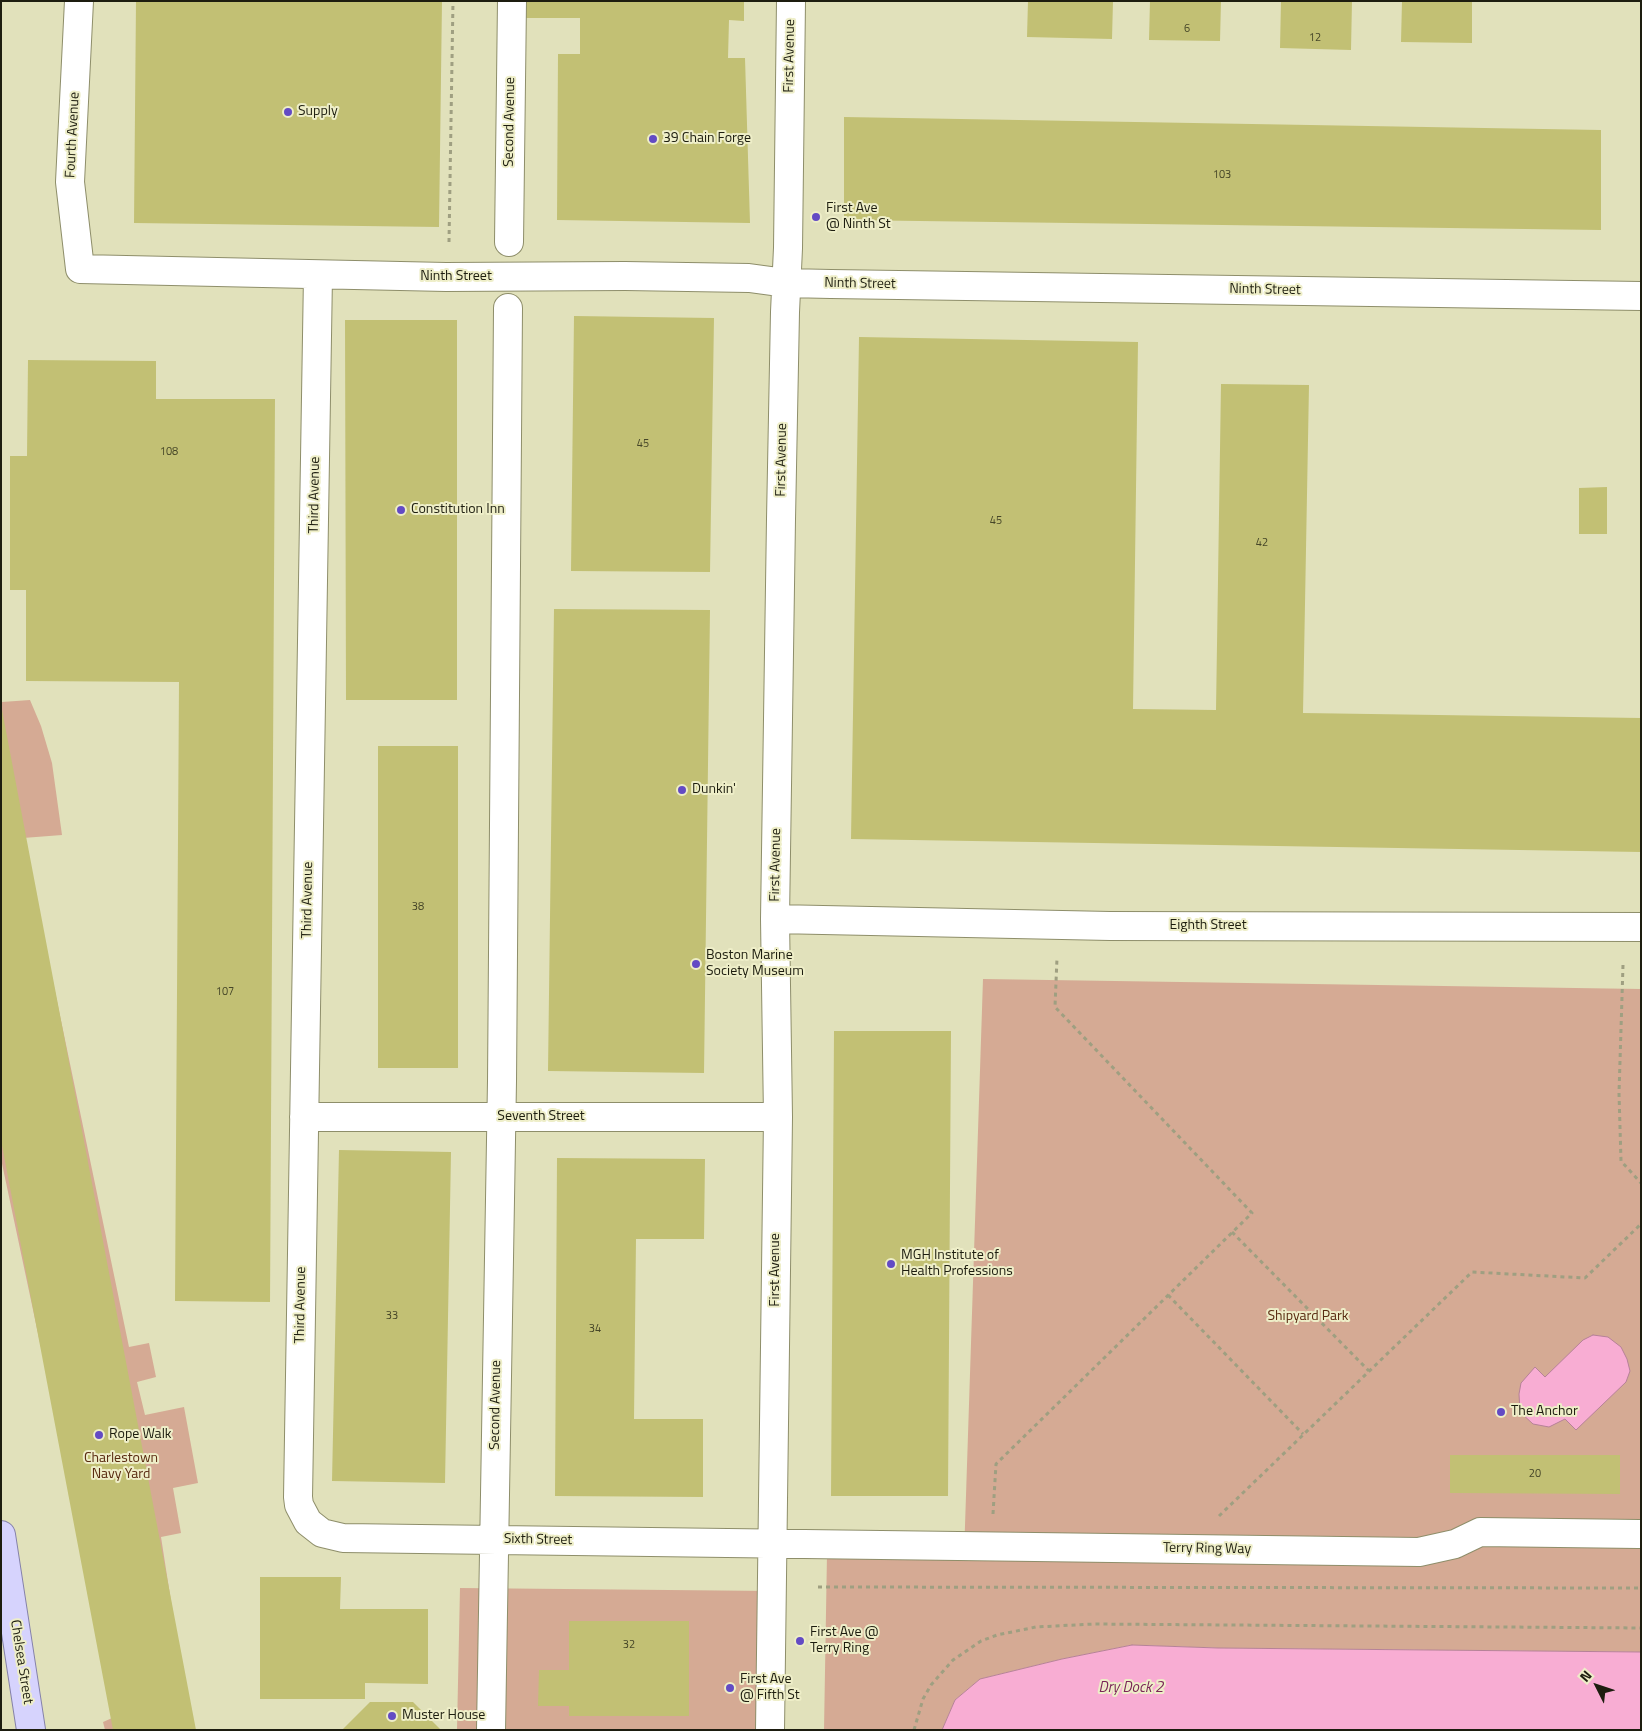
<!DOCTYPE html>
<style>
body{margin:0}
#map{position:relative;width:1642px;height:1731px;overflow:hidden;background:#e1e1bb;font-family:"Titillium Web",sans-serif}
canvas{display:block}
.frame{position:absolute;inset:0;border:2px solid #1d1d0f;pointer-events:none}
.north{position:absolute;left:1572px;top:1661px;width:50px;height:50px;-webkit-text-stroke:4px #eeeec8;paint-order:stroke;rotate:311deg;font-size:14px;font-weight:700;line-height:20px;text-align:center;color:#1d1d0f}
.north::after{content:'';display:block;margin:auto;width:18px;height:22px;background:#1d1d0f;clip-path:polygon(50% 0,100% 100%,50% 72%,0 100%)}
</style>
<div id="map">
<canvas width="1642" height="1731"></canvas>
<div class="frame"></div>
<div class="north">N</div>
</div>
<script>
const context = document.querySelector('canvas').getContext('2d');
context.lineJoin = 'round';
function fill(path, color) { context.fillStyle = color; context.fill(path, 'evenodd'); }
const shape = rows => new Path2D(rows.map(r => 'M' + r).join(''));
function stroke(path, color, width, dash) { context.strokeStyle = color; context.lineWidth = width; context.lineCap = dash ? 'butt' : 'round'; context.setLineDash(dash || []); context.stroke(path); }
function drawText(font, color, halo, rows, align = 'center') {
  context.font = font + ' "Titillium Web",sans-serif'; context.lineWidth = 4; context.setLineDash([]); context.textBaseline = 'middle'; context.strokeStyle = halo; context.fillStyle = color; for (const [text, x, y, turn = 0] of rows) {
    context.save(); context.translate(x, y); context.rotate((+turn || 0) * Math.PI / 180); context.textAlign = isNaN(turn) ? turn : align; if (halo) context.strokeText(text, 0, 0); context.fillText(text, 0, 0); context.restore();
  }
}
fill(shape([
 [1,700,2,702,30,700,41,726,52,763,62,835,23,838,129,1347,149,1343,156,1377,137,1382,145,1415,184,1407,198,1483,173,1488,181,1533,161,1537,191,1730,105,1730,103,1722,119,1715,1,1159],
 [983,979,1641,989,1641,1652,1218,1648,1132,1645,1062,1659,980,1679,955,1700,942,1730,824,1730,827,1554,964,1556],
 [460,1588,772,1591,769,1730,457,1730]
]), '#d5aa94');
const water = shape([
 [1593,1335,1608,1337,1621,1347,1627,1359,1630,1371,1626,1382,1576,1430,1565,1419,1549,1427,1533,1424,1520,1412,1519,1394,1521,1383,1535,1367,1545,1377,1583,1340,1593,1335],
 [1132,1645,1218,1648,1641,1652,1641,1730,942,1730,955,1700,980,1679,1062,1659,1132,1645]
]);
fill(water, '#f8add3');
stroke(water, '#b68298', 1);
fill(shape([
 [136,1,442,1,439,227,134,223],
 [520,1,744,1,744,21,729,20,728,58,745,58,750,223,557,220,558,54,580,54,580,18,519,18],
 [1028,1,1113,1,1112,39,1027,37],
 [1150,1,1221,1,1220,41,1149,40],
 [1281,1,1352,1,1351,50,1280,48],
 [1402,1,1472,1,1472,43,1401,42],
 [844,117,1601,130,1601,230,844,220],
 [574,316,714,318,710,572,571,571],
 [345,320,457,320,457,700,346,700],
 [859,337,1138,342,1133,709,1216,710,1221,384,1309,385,1303,713,1641,718,1641,852,851,839],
 [28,360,156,361,156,399,275,399,270,1302,175,1301,179,682,26,681,26,590,10,590,10,456,27,456],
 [1607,487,1607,534,1579,534,1579,488],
 [554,609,710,610,704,1073,548,1071],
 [1,710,2,710,196,1730,113,1730,1,1140],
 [378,746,458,746,458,1068,378,1068],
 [834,1031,951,1031,948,1496,831,1496],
 [339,1150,451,1152,445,1483,332,1481],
 [557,1158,705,1159,704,1239,636,1239,634,1419,703,1419,703,1497,555,1496],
 [1450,1455,1620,1455,1620,1494,1450,1493],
 [260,1577,341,1577,340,1609,428,1609,428,1684,365,1683,365,1699,260,1699],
 [569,1621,689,1621,689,1716,569,1716,569,1706,538,1706,539,1670,569,1670],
 [370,1702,413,1702,441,1730,342,1730]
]), '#c2c074');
const minor = shape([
 [79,1,70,182,80,269,446,277,625,276,749,278,786,283,831,284,1641,296],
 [509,242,512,1],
 [318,275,298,1497,299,1505,308,1522,322,1533,343,1538,1419,1552,1455,1544,1480,1532,1639,1534],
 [775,919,1110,926,1641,927],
 [304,1117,778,1117],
 [491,1730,502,1081,508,308],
 [770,1730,778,1117,775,919,781,519,785,312,788,248,791,1]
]);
const major = shape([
 [1,1535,31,1730]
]);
stroke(minor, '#8e8e6a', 30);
stroke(major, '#8480a9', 30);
stroke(shape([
 [449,242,453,1],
 [1623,965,1619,1093,1621,1161,1641,1183],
 [1232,1232,1369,1371],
 [1168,1295,1303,1434],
 [993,1514,996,1464,1252,1213,1055,1007,1057,958],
 [1219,1516,1472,1272,1585,1278,1641,1224],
 [818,1587,1641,1588],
 [914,1730,923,1699,931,1685,953,1660,981,1641,997,1635,1036,1627,1094,1624,1641,1628]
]), '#9f9f81', 3, [4, 4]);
stroke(minor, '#fff', 28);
stroke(major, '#d6d3fd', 28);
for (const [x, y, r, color] of [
 [288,112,5,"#634bc4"],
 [653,139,5,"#634bc4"],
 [816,217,5,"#634bc4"],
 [401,510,5,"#634bc4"],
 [682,790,5,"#634bc4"],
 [696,964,5,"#634bc4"],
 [891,1264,5,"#634bc4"],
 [1501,1412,5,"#634bc4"],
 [99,1435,5,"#634bc4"],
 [800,1641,5,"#634bc4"],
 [730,1688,5,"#634bc4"],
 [392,1716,5,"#634bc4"]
]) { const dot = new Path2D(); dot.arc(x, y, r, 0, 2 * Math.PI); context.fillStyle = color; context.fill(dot); stroke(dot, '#eeeec8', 2); }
drawText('11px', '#464628', null, [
 ["6",1187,29],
 ["12",1315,38],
 ["103",1222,175],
 ["45",643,444],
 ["108",169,452],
 ["45",996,521],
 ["42",1262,543],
 ["38",418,907],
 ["107",225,992],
 ["33",392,1316],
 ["34",595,1329],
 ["20",1535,1474],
 ["32",629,1645]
]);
drawText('14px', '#1d1d0f', '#eeeec8', [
 ["First Avenue",790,56,-89],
 ["Second Avenue",510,122,-89],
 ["Fourth Avenue",73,135,-87],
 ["Ninth Street",456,277],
 ["Ninth Street",860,284,1],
 ["Ninth Street",1265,290,1],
 ["First Avenue",782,460,-89],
 ["Third Avenue",315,495,-89],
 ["First Avenue",776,865,-89],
 ["Third Avenue",308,900,-89],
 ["Eighth Street",1208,926],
 ["Seventh Street",541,1117],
 ["First Avenue",776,1270,-90],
 ["Third Avenue",301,1305,-89],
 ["Second Avenue",496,1405,-89],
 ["Sixth Street",538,1540,1],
 ["Terry Ring Way",1207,1549,1],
 ["Chelsea Street",21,1662,81]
]);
drawText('14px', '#1d1d0f', '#eeeec8', [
 ["Supply",298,112],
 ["39 Chain Forge",663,139],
 ["First Ave",826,209],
 ["@ Ninth St",826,225],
 ["Constitution Inn",411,510],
 ["Dunkin'",692,790],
 ["Boston Marine",706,956],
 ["Society Museum",706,972],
 ["MGH Institute of",901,1256],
 ["Health Professions",901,1272],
 ["The Anchor",1511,1412],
 ["Rope Walk",109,1435],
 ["First Ave @",810,1633],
 ["Terry Ring",810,1649],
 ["First Ave",740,1680],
 ["@ Fifth St",740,1696],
 ["Muster House",402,1716]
], 'left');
drawText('14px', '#592b11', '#eeeec8', [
 ["Shipyard Park",1308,1317],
 ["Charlestown",121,1459],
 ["Navy Yard",121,1475]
]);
drawText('italic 15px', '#7a2658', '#eeeec8', [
 ["Dry Dock 2",1131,1688]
]);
</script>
